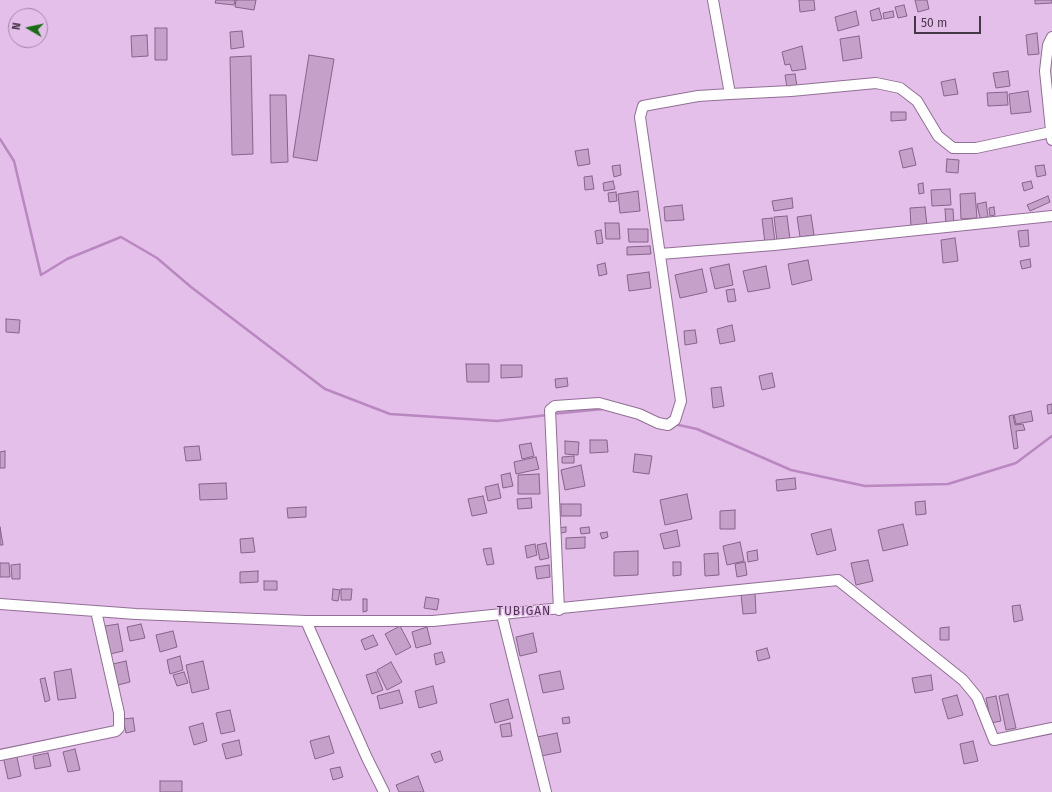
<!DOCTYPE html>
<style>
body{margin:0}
#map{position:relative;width:1052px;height:792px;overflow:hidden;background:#e4bfe9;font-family:"Fira Sans",sans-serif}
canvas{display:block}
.north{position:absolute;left:8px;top:8px;width:40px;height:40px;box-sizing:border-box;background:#e4bfe9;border:1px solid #a589a9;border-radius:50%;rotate:279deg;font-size:11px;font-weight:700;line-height:16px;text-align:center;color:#463748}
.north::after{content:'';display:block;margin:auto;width:14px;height:18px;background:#186c12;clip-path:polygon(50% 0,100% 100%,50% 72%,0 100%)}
.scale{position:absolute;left:914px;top:16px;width:67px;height:18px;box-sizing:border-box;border:2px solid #463748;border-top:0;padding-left:5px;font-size:12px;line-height:14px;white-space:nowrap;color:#463748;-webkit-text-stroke:3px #e4bfe9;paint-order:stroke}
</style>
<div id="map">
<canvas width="1052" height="792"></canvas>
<div class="north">N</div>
<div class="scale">50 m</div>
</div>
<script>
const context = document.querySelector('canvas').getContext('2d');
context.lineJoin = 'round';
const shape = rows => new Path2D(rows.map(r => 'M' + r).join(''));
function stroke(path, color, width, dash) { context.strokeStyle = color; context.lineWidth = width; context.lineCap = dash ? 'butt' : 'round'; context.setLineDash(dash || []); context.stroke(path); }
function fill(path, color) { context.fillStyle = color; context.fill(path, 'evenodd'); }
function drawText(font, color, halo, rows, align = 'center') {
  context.font = font + ' "Fira Sans",sans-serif'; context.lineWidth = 3; context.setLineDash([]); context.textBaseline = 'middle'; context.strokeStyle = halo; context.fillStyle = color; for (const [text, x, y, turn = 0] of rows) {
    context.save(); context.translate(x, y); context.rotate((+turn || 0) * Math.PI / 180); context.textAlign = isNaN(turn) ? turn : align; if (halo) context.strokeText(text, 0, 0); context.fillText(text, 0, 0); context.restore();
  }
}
stroke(shape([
 [0,139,14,161,41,275,67,259,121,237,157,258,191,287,325,389,390,414,497,421,547,415],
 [552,414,603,409],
 [674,424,697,429,791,470,865,486,948,484,1016,463,1052,436]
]), '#b988c0', 2.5);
const building = shape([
 [216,0,235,0,234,5,215,3,216,0],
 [236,0,256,0,254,10,235,7,236,0],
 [799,0,814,0,815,10,800,12,799,0],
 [915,0,927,0,929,9,918,12,915,0],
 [1035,0,1052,0,1052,3,1035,4,1035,0],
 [904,5,907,16,898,18,895,7,904,5],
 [879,8,882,19,872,21,870,11,879,8],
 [856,11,859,25,838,31,835,17,856,11],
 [893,11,894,17,884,19,883,13,893,11],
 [155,28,167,28,167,60,155,60,155,28],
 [242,31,244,47,231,49,230,32,242,31],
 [1037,33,1039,54,1028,55,1026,35,1037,33],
 [147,35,148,56,132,57,131,36,147,35],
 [859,36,862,58,843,61,840,39,859,36],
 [802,46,806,69,792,71,790,64,785,65,782,52,802,46],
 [309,55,334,59,317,161,293,157,309,55],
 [251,56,253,154,232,155,230,57,251,56],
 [1008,71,1010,86,996,88,993,73,1008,71],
 [795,74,797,86,787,88,785,75,795,74],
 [955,79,958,94,944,96,941,82,955,79],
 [1028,91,1031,112,1011,114,1009,94,1028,91],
 [1007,92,1008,105,988,106,987,93,1007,92],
 [270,95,286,95,288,162,271,163,270,95],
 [891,112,906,112,906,120,891,121,891,112],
 [912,148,916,165,903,168,899,151,912,148],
 [588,149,590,164,578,166,575,151,588,149],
 [947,159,959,160,958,173,946,172,947,159],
 [620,165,621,175,614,177,612,166,620,165],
 [1044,165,1046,175,1037,177,1035,166,1044,165],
 [592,176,594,189,585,190,584,177,592,176],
 [613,181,615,189,604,191,603,183,613,181],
 [1031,181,1033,188,1024,191,1022,183,1031,181],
 [923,183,924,193,919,194,918,184,923,183],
 [950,189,951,205,932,206,931,190,950,189],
 [638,191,640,211,620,213,618,194,638,191],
 [616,192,617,201,609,202,608,193,616,192],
 [975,193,977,218,961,219,960,194,975,193],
 [1048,196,1050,202,1030,211,1027,205,1048,196],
 [792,198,793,208,774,211,772,201,792,198],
 [986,202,988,217,980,218,977,204,986,202],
 [682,205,684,220,665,221,664,207,682,205],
 [925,207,927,226,911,227,910,208,925,207],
 [994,207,995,215,990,216,989,208,994,207],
 [945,209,953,209,954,225,946,225,945,209],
 [811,215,814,235,800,237,797,217,811,215],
 [787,216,790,239,777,241,774,217,787,216],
 [772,218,775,242,765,243,762,219,772,218],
 [605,223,619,223,620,239,606,239,605,223],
 [628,229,648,229,648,242,629,242,628,229],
 [601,230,603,243,597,244,595,231,601,230],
 [1028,230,1029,246,1020,247,1018,231,1028,230],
 [955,238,958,261,943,263,941,240,955,238],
 [650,246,651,254,627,255,627,247,650,246],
 [1030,259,1031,267,1022,269,1020,261,1030,259],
 [808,260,812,280,792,285,788,264,808,260],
 [605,263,607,274,599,276,597,265,605,263],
 [729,264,733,285,715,289,710,268,729,264],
 [766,266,770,288,748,292,743,271,766,266],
 [702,269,707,292,680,298,675,275,702,269],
 [649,272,651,288,629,291,627,275,649,272],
 [734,289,736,301,728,302,726,290,734,289],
 [6,319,20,320,19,333,6,332,6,319],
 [732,325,735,341,720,344,717,329,732,325],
 [695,330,697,343,685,345,684,331,695,330],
 [466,364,489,364,489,382,467,382,466,364],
 [501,365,522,365,522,377,501,378,501,365],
 [772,373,775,387,762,390,759,376,772,373],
 [567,378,568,386,556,388,555,379,567,378],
 [721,387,724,406,713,408,711,388,721,387],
 [1052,404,1052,413,1048,414,1047,405,1052,404],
 [1031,411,1033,421,1016,424,1014,415,1031,411],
 [1013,415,1015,425,1023,424,1025,430,1016,431,1018,448,1014,449,1009,416,1013,415],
 [590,440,607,440,608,452,590,453,590,440],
 [565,441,579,442,578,455,565,454,565,441],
 [531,443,534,456,522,459,519,445,531,443],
 [199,446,201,460,186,461,184,447,199,446],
 [5,451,5,468,0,468,0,452,5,451],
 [635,454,652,456,649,474,633,472,635,454],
 [574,456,574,463,562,463,562,457,574,456],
 [536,457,539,469,516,474,514,462,536,457],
 [581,465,585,486,565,490,561,470,581,465],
 [510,473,513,486,503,488,501,475,510,473],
 [539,474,540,494,518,494,518,475,539,474],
 [795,478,796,489,777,491,776,480,795,478],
 [226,483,227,499,200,500,199,484,226,483],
 [498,484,501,498,488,501,485,487,498,484],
 [687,494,692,519,665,525,660,500,687,494],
 [483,496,487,513,472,516,468,499,483,496],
 [531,498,532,508,518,509,517,499,531,498],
 [925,501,926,514,916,515,915,502,925,501],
 [561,504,581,504,581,516,561,516,561,504],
 [306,507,306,517,288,518,287,508,306,507],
 [735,510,735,529,720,529,720,511,735,510],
 [903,524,908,545,883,551,878,530,903,524],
 [0,527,3,545,0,545,0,527],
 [566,527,566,532,557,534,556,528,566,527],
 [589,527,590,533,581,534,580,528,589,527],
 [831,529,836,550,817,555,811,534,831,529],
 [677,530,680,546,664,549,660,534,677,530],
 [607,532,608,537,602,539,600,533,607,532],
 [585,537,585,548,566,549,566,538,585,537],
 [253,538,255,552,241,553,240,539,253,538],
 [740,542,744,561,727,565,723,546,740,542],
 [546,543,549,558,540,560,537,545,546,543],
 [535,544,537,555,527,558,525,546,535,544],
 [491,548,494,564,487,565,483,549,491,548],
 [757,550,758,560,748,562,747,552,757,550],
 [638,551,638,575,614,576,614,552,638,551],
 [718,553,719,575,705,576,704,554,718,553],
 [868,560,873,581,856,585,851,563,868,560],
 [673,562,681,562,681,575,673,576,673,562],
 [745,562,747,575,737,577,735,564,745,562],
 [0,563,9,563,10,577,0,577,0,563],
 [20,564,20,579,12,579,11,565,20,564],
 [549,565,550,577,537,579,535,567,549,565],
 [258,571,258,582,240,583,240,572,258,571],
 [264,581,277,581,277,590,264,590,264,581],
 [333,589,340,590,338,601,332,600,333,589],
 [341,589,352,589,351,600,341,600,341,589],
 [755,593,756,613,743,614,741,594,755,593],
 [426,597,439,599,437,610,424,608,426,597],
 [363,599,367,599,367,611,363,612,363,599],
 [1020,605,1023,620,1014,622,1012,606,1020,605],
 [118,624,123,651,110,654,105,626,118,624],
 [141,624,145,638,130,641,127,627,141,624],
 [400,626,411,647,396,655,385,634,400,626],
 [427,627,431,644,416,648,412,632,427,627],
 [949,627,949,640,940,640,940,628,949,627],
 [173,631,177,647,160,652,156,635,173,631],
 [533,633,537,652,520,656,516,637,533,633],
 [373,635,378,645,365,650,361,640,373,635],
 [767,648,770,658,758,661,756,651,767,648],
 [442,652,445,662,436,665,434,654,442,652],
 [180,656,183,670,170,674,167,660,180,656],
 [126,661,130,682,118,685,113,664,126,661],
 [203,661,209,689,192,693,186,665,203,661],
 [391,662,402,682,387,690,377,670,391,662],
 [71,669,76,698,58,700,54,672,71,669],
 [560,671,564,689,543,693,539,675,560,671],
 [184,672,188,683,177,686,173,675,184,672],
 [376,672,383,690,372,694,366,675,376,672],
 [931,675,933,690,915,693,912,678,931,675],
 [45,678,50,700,45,702,40,679,45,678],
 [433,686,437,703,419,708,415,691,433,686],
 [399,690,403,703,380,709,377,696,399,690],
 [1008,694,1016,728,1006,730,999,696,1008,694],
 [957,695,963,715,948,719,942,699,957,695],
 [996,696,1001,721,991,723,986,698,996,696],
 [508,699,513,718,495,723,490,704,508,699],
 [230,710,235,731,221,734,216,713,230,710],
 [569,717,570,723,563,724,562,718,569,717],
 [133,718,135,731,126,733,123,719,133,718],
 [203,723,207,741,194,745,189,727,203,723],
 [510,723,512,736,502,737,500,725,510,723],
 [557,733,561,752,541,756,537,737,557,733],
 [329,736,334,753,315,759,310,741,329,736],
 [239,740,242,755,226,759,222,744,239,740],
 [973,741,978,761,964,764,960,744,973,741],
 [75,749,80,770,68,772,63,752,75,749],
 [440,751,443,760,435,763,431,754,440,751],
 [16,753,21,776,8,779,3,756,16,753],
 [48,753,51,766,35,769,33,756,48,753],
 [340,767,343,777,333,780,330,769,340,767],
 [418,776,424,792,399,792,396,785,418,776],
 [160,781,182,781,182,792,160,792,160,781]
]);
fill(building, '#c5a1ca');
stroke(building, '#86648a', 1);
const minor = shape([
 [713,0,730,94,791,91,876,83,900,88,917,101,938,136,953,148,976,148,1051,132],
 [1052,37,1048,45,1045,71,1052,140],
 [660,254,774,245,1052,216],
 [0,604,136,614,306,621,433,621,838,580,963,680,977,697,994,740,1052,728],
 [559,610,550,410,555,406,599,403,639,414,658,423,668,425,675,420,681,401,640,117,643,106,698,96,730,94],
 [502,615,546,792],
 [306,621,367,758,384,792],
 [0,755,116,731,119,728,119,713,96,611]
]);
stroke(minor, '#926f96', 12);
stroke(minor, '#fff', 10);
context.letterSpacing = '1px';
drawText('12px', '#503255', '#e4bfe9', [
 ["TUBIGAN",524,612]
]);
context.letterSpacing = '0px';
</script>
